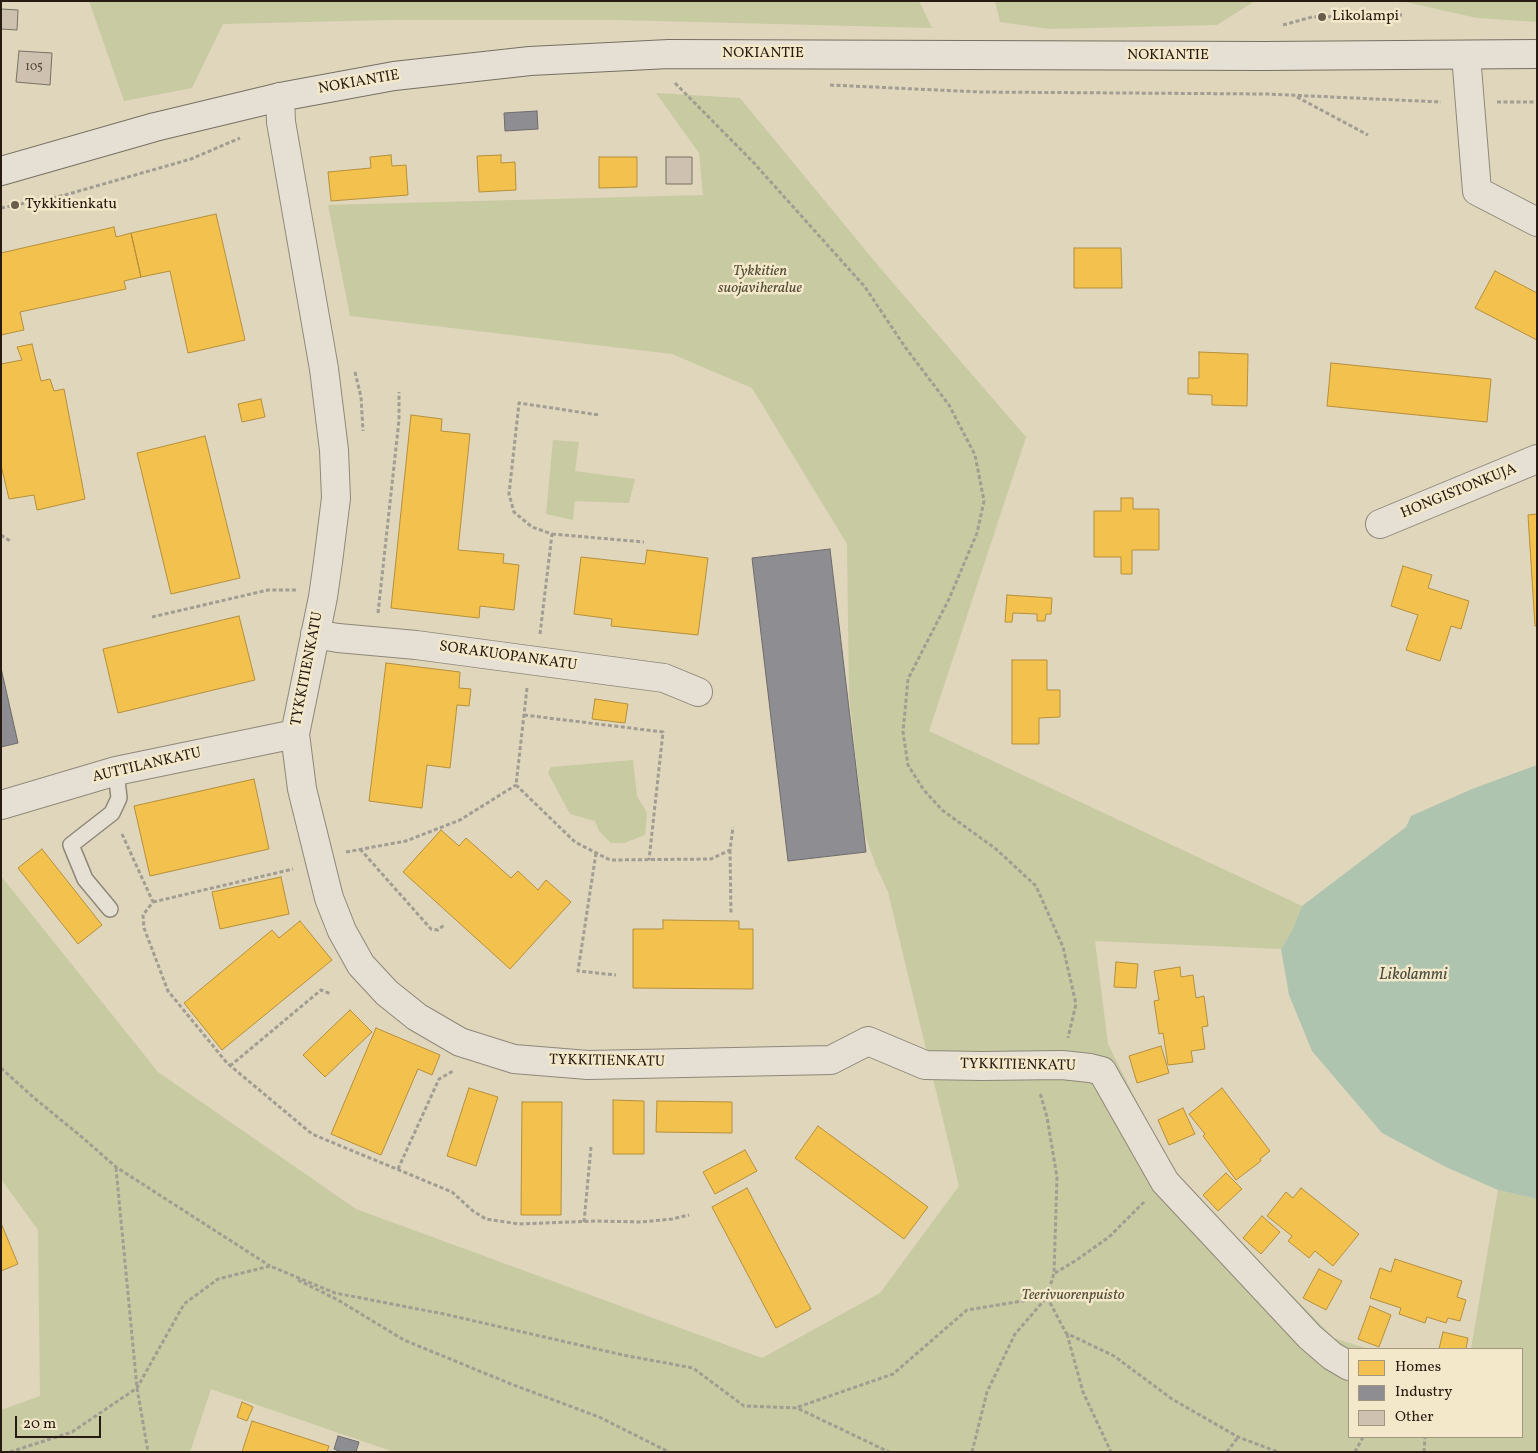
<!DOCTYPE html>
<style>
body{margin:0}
#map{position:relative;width:1538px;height:1453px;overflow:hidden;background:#dfd6bc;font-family:Vollkorn,serif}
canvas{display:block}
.frame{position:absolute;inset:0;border:2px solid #281b11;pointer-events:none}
.legend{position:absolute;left:1348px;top:1348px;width:175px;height:90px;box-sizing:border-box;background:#f3e8ca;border:1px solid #a29680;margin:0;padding:6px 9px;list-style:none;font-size:15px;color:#281b11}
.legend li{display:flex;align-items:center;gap:10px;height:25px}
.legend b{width:25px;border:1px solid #a29680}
.scale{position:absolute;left:15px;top:1416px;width:86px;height:22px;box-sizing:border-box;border:2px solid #281b11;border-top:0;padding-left:6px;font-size:15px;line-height:18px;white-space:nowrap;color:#281b11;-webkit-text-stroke:4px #f3e8ca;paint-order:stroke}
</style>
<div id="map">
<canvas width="1538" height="1453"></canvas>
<div class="frame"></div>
<ul class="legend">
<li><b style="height:14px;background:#f2c14e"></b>Homes</li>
<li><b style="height:14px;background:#8d8d92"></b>Industry</li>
<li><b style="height:14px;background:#cfc1af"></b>Other</li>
</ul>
<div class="scale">20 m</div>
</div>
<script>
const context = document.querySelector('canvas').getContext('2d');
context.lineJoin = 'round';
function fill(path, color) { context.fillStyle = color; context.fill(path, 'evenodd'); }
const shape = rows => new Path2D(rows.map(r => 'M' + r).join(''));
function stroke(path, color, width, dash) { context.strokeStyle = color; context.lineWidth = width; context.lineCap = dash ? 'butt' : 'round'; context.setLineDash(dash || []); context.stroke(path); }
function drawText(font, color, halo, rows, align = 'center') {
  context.font = font + ' Vollkorn,serif'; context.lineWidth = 5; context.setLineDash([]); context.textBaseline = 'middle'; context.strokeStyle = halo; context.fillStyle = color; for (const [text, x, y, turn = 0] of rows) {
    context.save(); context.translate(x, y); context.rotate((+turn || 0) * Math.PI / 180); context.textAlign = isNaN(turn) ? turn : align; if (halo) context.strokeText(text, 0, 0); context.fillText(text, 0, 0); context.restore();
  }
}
fill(shape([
 [89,1,919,1,932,28,618,20,389,20,223,24,192,88,124,101],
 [995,1,1255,1,1217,25,1050,29,1000,22],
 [1401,1,1537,1,1537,22,1477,18],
 [656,93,740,98,881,269,1026,437,929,731,1302,906,1292,931,1281,949,1095,941,1108,1044,1173,1174,1334,1338,1368,1349,1349,1349,1349,1437,1522,1437,1522,1349,1471,1349,1498,1190,1537,1199,1537,1452,394,1452,211,1389,190,1452,1,1452,1,1410,40,1396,38,1230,1,1179,1,876,158,1072,356,1209,762,1358,880,1293,959,1186,888,892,876,866,864,832,849,695,847,544,752,388,672,354,350,316,328,205,703,195,699,153],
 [553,440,579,442,575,471,635,479,629,503,575,501,573,520,546,514],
 [633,760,637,796,647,813,645,835,624,843,611,843,599,831,595,821,570,814,548,773,551,767]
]), '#c8caa2');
fill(shape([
 [1537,765,1537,1199,1498,1190,1446,1167,1382,1133,1312,1051,1289,995,1281,949,1292,931,1302,906,1406,827,1411,816,1472,789]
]), '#aec4af');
const homes = shape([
 [391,155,392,166,406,165,408,195,331,201,328,172,371,168,370,157,391,155],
 [501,155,501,163,515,162,516,190,479,192,477,156,501,155],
 [599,157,637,157,637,187,599,188,599,157],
 [216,214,245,340,188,353,170,271,141,277,131,233,216,214],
 [114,227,116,237,131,233,141,277,124,281,126,289,20,312,24,330,1,335,1,253,114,227],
 [1074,248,1121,248,1122,288,1074,288,1074,248],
 [1495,271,1537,293,1537,340,1475,308,1495,271],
 [32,344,41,381,50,379,54,391,64,389,85,499,37,510,34,495,9,499,1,465,1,364,22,360,17,347,32,344],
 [1199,352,1248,354,1247,406,1212,405,1212,395,1188,394,1188,378,1199,378,1199,352],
 [1331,363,1491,379,1487,422,1327,406,1331,363],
 [261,399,265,417,242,422,238,404,261,399],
 [411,415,442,419,441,431,470,434,458,550,504,554,503,563,519,565,514,610,480,606,479,618,391,608,411,415],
 [205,436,240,578,171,594,137,453,205,436],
 [1121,498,1133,498,1133,509,1159,509,1159,550,1132,550,1132,574,1121,574,1121,557,1094,557,1094,511,1121,511,1121,498],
 [1537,514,1537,626,1535,626,1528,515,1537,514],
 [647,550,708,558,698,635,611,626,612,619,574,614,581,557,645,564,647,550],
 [1403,566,1432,575,1428,588,1469,601,1461,629,1451,626,1440,661,1406,650,1418,615,1391,606,1403,566],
 [1007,595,1052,598,1051,614,1046,614,1045,621,1037,621,1037,614,1013,613,1012,622,1005,622,1007,595],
 [239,616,255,680,118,713,103,649,239,616],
 [1012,660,1047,660,1047,690,1060,690,1060,717,1039,718,1039,744,1012,744,1012,660],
 [386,663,460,672,459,688,471,689,469,706,457,705,450,768,427,765,422,808,369,801,386,663],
 [595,699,628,704,625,723,592,719,595,699],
 [254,779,269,849,150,876,134,806,254,779],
 [441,830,459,846,466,838,511,878,518,871,538,890,546,880,571,902,510,969,403,872,441,830],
 [42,849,102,925,78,944,18,868,42,849],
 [281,877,289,914,220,929,212,892,281,877],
 [663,920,739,921,739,929,753,929,753,989,633,988,633,929,663,929,663,920],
 [300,921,332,960,222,1050,184,1003,272,930,279,938,300,921],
 [1116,962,1138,964,1136,988,1114,987,1116,962],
 [1180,967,1181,977,1193,975,1196,998,1204,996,1208,1026,1202,1027,1205,1049,1191,1051,1193,1062,1168,1065,1163,1033,1159,1034,1154,1001,1159,1000,1154,971,1180,967],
 [350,1010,372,1032,325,1077,303,1055,350,1010],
 [376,1028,440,1055,432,1075,418,1069,381,1155,331,1134,376,1028],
 [1161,1046,1169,1073,1137,1083,1129,1056,1161,1046],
 [469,1088,498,1097,476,1166,447,1156,469,1088],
 [1222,1088,1270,1151,1260,1159,1261,1161,1236,1180,1203,1136,1205,1134,1189,1114,1222,1088],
 [613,1100,644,1101,644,1154,613,1154,613,1100],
 [657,1101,732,1102,732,1133,656,1132,657,1101],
 [522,1102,562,1102,561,1215,521,1215,522,1102],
 [1183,1108,1195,1134,1169,1145,1158,1120,1183,1108],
 [818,1126,928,1207,904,1239,795,1158,818,1126],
 [745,1150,757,1171,715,1194,703,1172,745,1150],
 [1226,1173,1242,1189,1218,1211,1203,1195,1226,1173],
 [747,1188,811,1309,776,1328,712,1207,747,1188],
 [1301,1188,1359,1234,1333,1266,1315,1251,1309,1258,1288,1241,1292,1236,1267,1216,1286,1192,1293,1198,1301,1188],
 [1262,1216,1280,1232,1261,1254,1243,1238,1262,1216],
 [1,1223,18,1264,1,1271,1,1223],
 [1395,1259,1462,1281,1457,1297,1466,1300,1460,1321,1448,1318,1446,1323,1427,1317,1425,1323,1399,1314,1401,1308,1370,1298,1380,1268,1391,1272,1395,1259],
 [1319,1269,1342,1281,1326,1310,1303,1298,1319,1269],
 [1370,1306,1391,1315,1379,1347,1358,1339,1370,1306],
 [1443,1332,1468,1338,1466,1349,1439,1349,1443,1332],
 [242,1402,253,1407,247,1421,237,1417,242,1402],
 [252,1421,329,1446,327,1452,242,1452,252,1421]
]);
fill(homes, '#f2c14e');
stroke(homes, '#b58f3c', 1);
const industry = shape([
 [537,111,538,129,505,131,504,113,537,111],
 [830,549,866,852,788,861,752,558,830,549],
 [1,668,18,743,1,747,1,668],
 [338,1436,359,1442,356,1452,341,1452,334,1449,338,1436]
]);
fill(industry, '#8d8d92');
stroke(industry, '#6f6b6b', 1);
const building = shape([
 [1,9,18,10,17,30,1,29,1,9],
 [19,51,52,53,50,85,16,82,19,51],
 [666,157,692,157,692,184,666,184,666,157]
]);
fill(building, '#cfc1af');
stroke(building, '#767062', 1);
const service = shape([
 [110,909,85,879,71,845,112,813,119,798,116,771]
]);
const minor = shape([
 [1466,55,1477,191,1537,222],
 [280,97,281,122,324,369,334,450,336,498,328,562,323,597,295,734,302,789,329,898,342,931,361,965,387,993,417,1017,460,1042,514,1059,588,1065,831,1060,868,1041,925,1065,982,1066,1062,1065,1090,1068,1102,1071,1165,1182,1310,1337,1332,1356,1349,1366],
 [1380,524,1537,459],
 [315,634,338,638,416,645,664,678,698,692],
 [1,805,116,771,295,734]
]);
const secondary = shape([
 [1,171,155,127,280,97,394,76,530,61,669,54,1264,56,1537,54]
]);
stroke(service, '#8f8879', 18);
stroke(minor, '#8f8879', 30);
stroke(secondary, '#767062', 30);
stroke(shape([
 [1283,25,1312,17,1402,15],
 [675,83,753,162,865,287,905,347,949,405,975,455,984,501,977,533,949,599,908,679,903,732,908,765,923,789,942,810,996,849,1036,886,1063,947,1076,1004,1068,1038],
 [830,85,980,92,1267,94,1441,102],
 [1297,97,1368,135],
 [1497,102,1537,102],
 [1,208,65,195,191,159,240,138],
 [355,372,361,397,363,431],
 [552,534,644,542],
 [1,535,10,541],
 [378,613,399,420,399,392],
 [152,617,268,590,296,590],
 [540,634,552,534,532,527,514,512,509,494,519,403,599,415],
 [527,688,516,785,575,842,610,860,711,859,730,850,733,827],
 [524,715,663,732,649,860],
 [122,834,153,902,143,915,144,928,168,991,227,1063,312,1134,452,1192,473,1211,486,1219,519,1224,595,1221,641,1222,672,1219,689,1215],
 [360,849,431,929,438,930,444,925],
 [730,850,731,913],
 [346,852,406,841,460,820,516,785],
 [596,853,578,971,616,975],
 [153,902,293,869],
 [230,1066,321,990,331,994],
 [1,1068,33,1097,83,1138,116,1167,270,1266],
 [116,1168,137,1388,148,1452],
 [398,1169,439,1079,453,1071],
 [584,1222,591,1147],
 [1055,1273,1075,1261,1109,1237,1145,1201],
 [298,1280,338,1300,404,1340,511,1384,599,1417,669,1452],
 [1067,1334,1083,1392,1111,1452],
 [798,1407,893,1374,967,1310,1047,1297,1066,1333,1114,1356,1172,1399,1238,1437,1278,1452],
 [10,1452,72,1432,137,1388,184,1304,218,1279,270,1266,335,1293,444,1314,623,1355,693,1368,744,1406,797,1408,889,1452],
 [972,1452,987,1392,1015,1334,1047,1297,1054,1273,1057,1177,1047,1117,1040,1093],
 [1227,1452,1238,1437],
 [1355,1452,1363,1437],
 [1424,1452,1425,1437]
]), '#a29d92', 3, [4, 2.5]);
stroke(service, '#e5e0d3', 15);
stroke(minor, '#e5e0d3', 28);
stroke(secondary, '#e5e0d3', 28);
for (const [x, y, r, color] of [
 [1322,17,5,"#685c4d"],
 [15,205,5,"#685c4d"]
]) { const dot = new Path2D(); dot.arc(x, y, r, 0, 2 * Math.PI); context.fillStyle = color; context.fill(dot); stroke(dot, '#f3e8ca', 2); }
drawText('12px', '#524539', null, [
 ["105",34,68]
]);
drawText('15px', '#281b11', '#f3e8ca', [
 ["Likolampi",1332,17],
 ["Tykkitienkatu",25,205]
], 'left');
drawText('15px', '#281b11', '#f3e8ca', [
 ["NOKIANTIE",763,54],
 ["NOKIANTIE",1168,56],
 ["NOKIANTIE",359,83,-10],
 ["HONGISTONKUJA",1459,492,-22],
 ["SORAKUOPANKATU",508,657,8],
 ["TYKKITIENKATU",308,669,-79],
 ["AUTTILANKATU",147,766,-13],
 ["TYKKITIENKATU",607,1062,1],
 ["TYKKITIENKATU",1018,1066,1]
]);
drawText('italic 15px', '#524d36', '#f3e8ca', [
 ["Tykkitien",760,272],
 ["suojaviheralue",760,289],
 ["Teerivuorenpuisto",1073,1296]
]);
drawText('italic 16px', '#4a4b3f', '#f3e8ca', [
 ["Likolammi",1413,976]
]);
</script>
